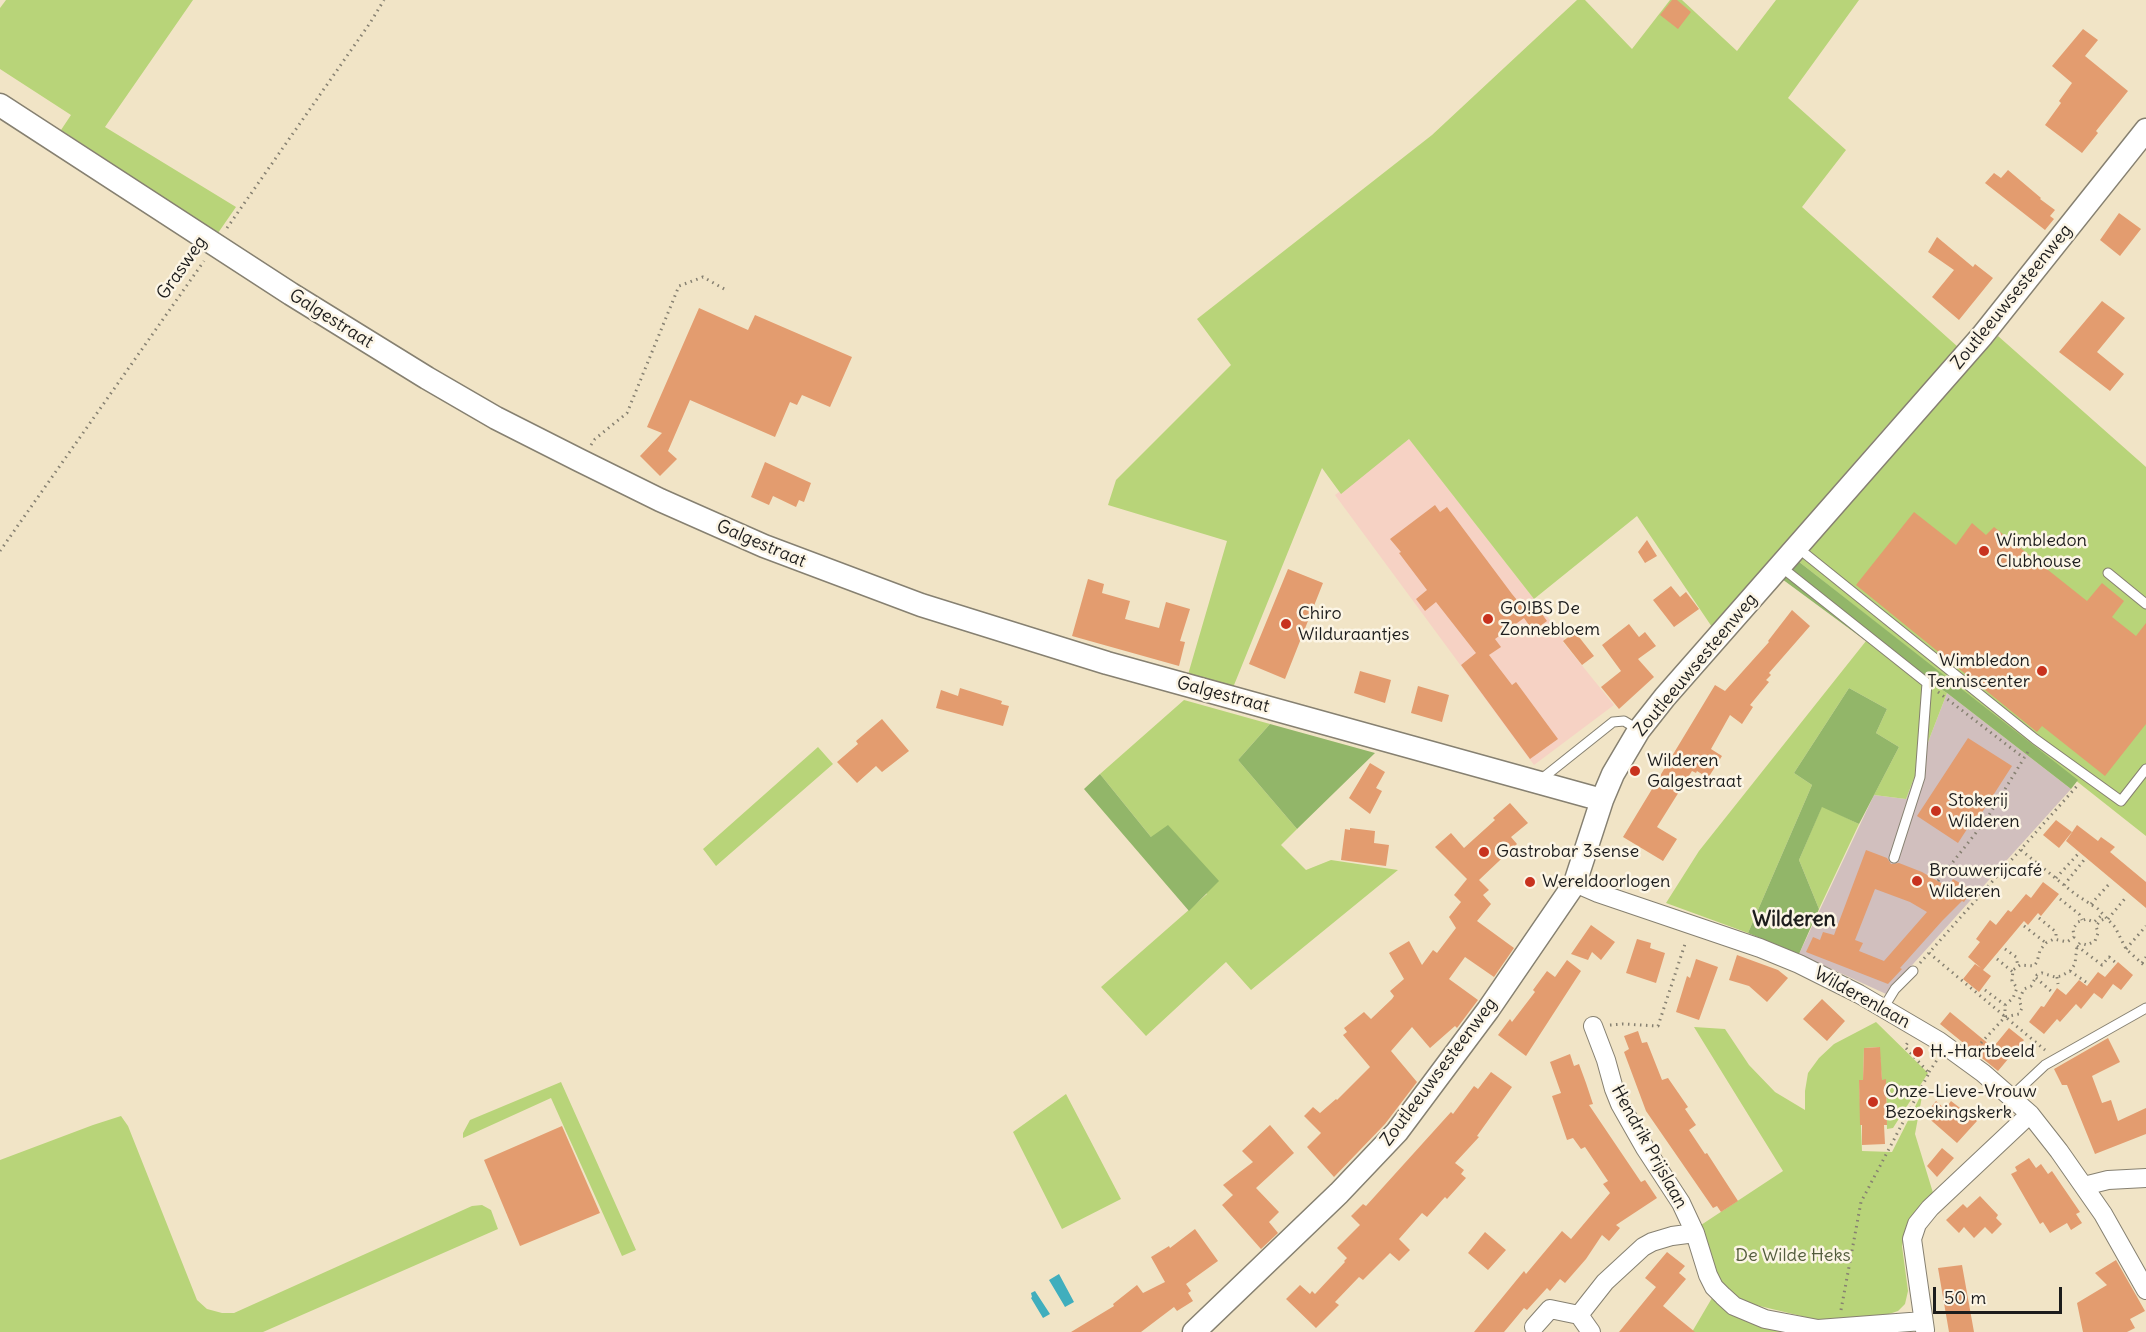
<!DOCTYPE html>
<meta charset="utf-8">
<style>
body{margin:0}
#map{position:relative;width:2146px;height:1332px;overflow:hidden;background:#f1e4c6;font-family:Delius,sans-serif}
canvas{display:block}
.scale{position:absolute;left:1933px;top:1287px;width:129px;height:27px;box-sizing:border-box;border:3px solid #1c1c1c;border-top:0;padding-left:8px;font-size:18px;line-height:21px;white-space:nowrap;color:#1c1c1c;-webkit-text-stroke:4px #fcf5e5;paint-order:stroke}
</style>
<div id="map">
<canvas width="2146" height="1332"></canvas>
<div class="scale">50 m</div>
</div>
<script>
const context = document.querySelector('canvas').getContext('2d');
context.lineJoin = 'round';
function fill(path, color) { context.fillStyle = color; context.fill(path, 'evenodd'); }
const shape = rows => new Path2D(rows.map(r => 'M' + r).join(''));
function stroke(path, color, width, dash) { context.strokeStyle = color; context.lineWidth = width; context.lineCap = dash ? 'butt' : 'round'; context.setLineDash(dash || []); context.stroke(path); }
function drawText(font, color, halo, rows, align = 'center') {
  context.font = font + ' Delius,sans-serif'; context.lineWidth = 5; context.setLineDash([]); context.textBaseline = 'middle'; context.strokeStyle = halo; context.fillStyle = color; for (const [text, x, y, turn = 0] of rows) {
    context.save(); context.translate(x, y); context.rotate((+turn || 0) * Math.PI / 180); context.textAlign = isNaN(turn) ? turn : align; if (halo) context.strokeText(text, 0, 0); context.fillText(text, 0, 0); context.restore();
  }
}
fill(shape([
 [1409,439,1534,599,1565,640,1563,642,1614,705,1534,765,1335,495]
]), '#f6d2c4');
fill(shape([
 [1947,693,2071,789,1886,994,1799,954,1874,795,1906,799]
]), '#d1bfbe');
fill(shape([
 [6,0,193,0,105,127,236,207,218,233,61,130,71,115,0,69,0,8],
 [1577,0,1585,0,1632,49,1670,0,1682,0,1737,51,1776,0,1859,0,1788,98,1846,150,1802,207,1958,347,1883,430,1712,627,1637,516,1534,599,1409,439,1341,494,1322,468,1232,690,1187,678,1227,541,1108,505,1116,480,1231,365,1197,319,1432,135],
 [1998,336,2146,467,2146,836,1798,561],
 [1866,641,1947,693,1906,799,1874,795,1899,747,1876,733,1887,709,1849,688,1794,773,1812,785,1748,933,1666,903,1699,851],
 [1184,700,1270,724,1238,760,1297,829,1281,845,1306,870,1331,860,1398,870,1251,990,1226,962,1146,1036,1101,987,1207,894,1151,837,1100,774],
 [818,747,833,764,716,866,703,849],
 [1822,806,1859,824,1819,909,1799,860],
 [1876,1022,1928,1073,1893,1128,1887,1129,1886,1080,1882,1080,1879,1047,1864,1048,1863,1080,1859,1080,1862,1151,1892,1152,1923,1091,1915,1134,1934,1196,1904,1238,1902,1246,1908,1291,1905,1304,1898,1311,1889,1314,1855,1319,1818,1320,1747,1303,1729,1291,1716,1276,1701,1225,1783,1171,1694,1027,1725,1029,1749,1065,1775,1092,1805,1110,1805,1091,1808,1073,1819,1058,1834,1044],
 [561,1082,636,1250,622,1256,551,1098,463,1138,463,1133,470,1120],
 [1066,1094,1121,1199,1062,1229,1013,1132],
 [121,1116,128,1126,197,1300,207,1309,222,1313,234,1313,472,1206,482,1205,491,1210,498,1229,263,1332,0,1332,0,1160,93,1125],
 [1712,1298,1721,1304,1787,1332,1692,1332]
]), '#b8d479');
fill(shape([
 [1798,561,2078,780,2071,789,1947,693,1866,641,1782,579],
 [1849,688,1887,709,1876,733,1899,747,1859,824,1822,807,1799,860,1819,909,1799,954,1748,933,1812,785,1794,773],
 [1270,724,1375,753,1297,829,1238,760],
 [1100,774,1151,837,1168,825,1219,881,1189,911,1084,789]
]), '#92b669');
fill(shape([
 [1059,1274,1074,1302,1065,1307,1049,1280],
 [1035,1291,1050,1314,1043,1318,1031,1298,1032,1297,1031,1293]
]), '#40aebd');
fill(shape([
 [1672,0,1677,0,1691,12,1678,29,1660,15],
 [2083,29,2098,40,2085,56,2128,91,2096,131,2098,133,2082,153,2045,125,2061,103,2059,101,2072,83,2052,66],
 [2008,170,2041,198,2040,199,2055,210,2050,216,2054,219,2045,230,1985,183,1994,173,2001,178],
 [2119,213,2141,229,2120,256,2100,240],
 [1937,237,1973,267,1975,264,1993,278,1959,320,1932,297,1954,270,1928,252],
 [2102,301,2125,318,2097,352,2124,374,2110,391,2059,352],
 [699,308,748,330,755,315,852,357,830,407,802,395,797,405,790,402,775,437,690,400,668,451,677,459,660,476,640,456,662,433,647,427],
 [765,462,811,483,804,502,799,500,796,507,773,496,769,505,751,497],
 [1435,505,1440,512,1447,507,1512,594,1522,606,1529,601,1535,609,1537,607,1547,621,1533,631,1524,618,1495,639,1501,647,1489,655,1512,685,1516,682,1558,739,1530,759,1461,665,1476,653,1436,602,1425,611,1416,599,1427,590,1399,553,1401,552,1390,539],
 [1914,512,1956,545,1972,523,1986,535,1994,527,2087,601,2102,583,2124,601,2112,617,2136,636,2146,623,2146,724,2105,776,2042,726,2037,732,1856,585],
 [1647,540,1657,556,1645,563,1638,552],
 [1288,569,1323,583,1285,679,1249,664],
 [1088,579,1104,584,1102,593,1130,601,1125,619,1159,628,1166,602,1190,609,1180,641,1185,642,1179,666,1072,636],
 [1671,586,1680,597,1686,592,1699,609,1674,627,1653,600],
 [1792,610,1810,626,1769,673,1771,675,1766,680,1769,682,1750,705,1753,707,1742,724,1730,715,1711,749,1722,756,1708,778,1697,771,1696,773,1692,771,1657,827,1677,839,1663,861,1623,837,1715,685,1725,691,1769,642,1768,641],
 [1629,624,1639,637,1645,632,1656,646,1638,659,1654,677,1619,709,1601,687,1621,671,1602,645],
 [1575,632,1594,656,1582,665,1563,641],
 [1360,671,1391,680,1385,703,1354,693],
 [1418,686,1449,695,1442,722,1411,713],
 [960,688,1002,701,1001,704,1009,706,1003,726,936,708,941,690,958,696],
 [882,719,909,751,882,772,876,766,857,783,837,762,858,744,856,741],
 [1968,738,2012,766,1974,825,1971,823,1958,843,1917,816],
 [1370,763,1385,772,1376,788,1382,791,1370,814,1349,798],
 [1510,803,1528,823,1511,837,1517,844,1479,880,1489,890,1483,895,1491,904,1477,921,1514,948,1494,977,1465,957,1449,979,1478,1000,1457,1028,1455,1026,1430,1048,1412,1027,1391,1051,1417,1082,1385,1124,1334,1177,1307,1147,1321,1133,1304,1116,1313,1107,1320,1113,1336,1099,1337,1100,1370,1067,1343,1035,1347,1032,1344,1028,1364,1012,1371,1019,1392,999,1394,996,1390,991,1404,979,1389,953,1409,941,1422,965,1433,950,1437,953,1456,928,1449,917,1461,902,1454,895,1467,879,1435,847,1451,833,1464,848,1495,820,1493,818],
 [2056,820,2072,832,2059,848,2043,835],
 [2077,825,2098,841,2101,837,2115,847,2110,852,2146,882,2146,908,2066,841],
 [1350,828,1375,831,1374,843,1389,845,1386,866,1341,860,1345,829,1350,830],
 [1866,850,1887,858,1891,864,1899,863,1922,872,1948,887,1953,879,1972,890,1964,902,1962,901,1942,921,1900,968,1902,969,1888,984,1806,952,1813,937,1820,940,1823,932,1834,935],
 [1875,889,1910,902,1927,912,1884,961,1859,951,1863,943,1855,940],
 [2043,882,2059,894,2041,916,2038,913,2028,925,2024,921,1983,970,1991,976,1979,992,1963,979,1975,964,1981,968,1968,957,1980,942,1976,939,1990,920,1996,925,2008,910,2011,912,2026,894,2031,898],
 [1591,925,1615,942,1601,960,1592,952,1588,960,1571,954],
 [1637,939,1651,943,1650,948,1665,953,1656,983,1626,973],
 [1737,955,1778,970,1788,978,1767,1002,1749,986,1729,980],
 [1696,959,1718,967,1699,1020,1676,1012,1687,976,1690,978],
 [1567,960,1581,971,1526,1056,1498,1035,1510,1019,1512,1022,1525,1005,1535,992,1533,990,1547,971,1555,977],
 [2118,962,2133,975,2121,990,2113,984,2102,999,2094,993,2081,1009,2076,1004,2060,1022,2057,1019,2044,1034,2029,1022,2041,1006,2044,1007,2057,988,2066,995,2079,980,2087,986,2098,972,2105,977],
 [1822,999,1845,1021,1827,1041,1803,1019],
 [1950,1012,1990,1045,1992,1042,1995,1045,2009,1028,2024,1040,1998,1071,1940,1024],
 [1638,1031,1642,1043,1647,1042,1662,1080,1668,1078,1688,1107,1685,1109,1696,1125,1689,1130,1705,1154,1707,1153,1738,1201,1721,1212,1717,1206,1713,1208,1646,1111,1624,1052,1629,1049,1624,1036],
 [2108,1038,2120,1062,2092,1076,2102,1103,2111,1100,2118,1121,2146,1108,2146,1134,2095,1154,2067,1085,2062,1085,2054,1069],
 [1880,1047,1882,1080,1886,1079,1887,1125,1884,1125,1885,1144,1862,1145,1862,1125,1860,1125,1859,1080,1863,1080,1864,1048],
 [1570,1054,1574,1066,1579,1064,1586,1083,1593,1104,1589,1105,1641,1182,1645,1180,1657,1198,1616,1225,1620,1228,1609,1241,1602,1235,1586,1259,1565,1283,1560,1279,1550,1291,1547,1288,1527,1310,1524,1308,1504,1332,1474,1332,1524,1271,1526,1274,1562,1231,1571,1239,1610,1193,1603,1184,1608,1181,1585,1147,1581,1149,1573,1138,1567,1140,1552,1096,1561,1093,1550,1062],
 [1491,1072,1512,1087,1477,1136,1479,1137,1455,1163,1464,1170,1461,1174,1466,1178,1447,1199,1445,1197,1427,1217,1422,1213,1399,1239,1410,1250,1399,1261,1390,1253,1363,1280,1359,1277,1335,1302,1339,1305,1316,1328,1286,1299,1300,1285,1310,1294,1312,1291,1315,1294,1345,1262,1344,1261,1347,1258,1337,1248,1360,1225,1351,1216,1363,1204,1366,1206,1451,1112,1453,1114,1474,1086,1478,1089],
 [1936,1101,1945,1109,1951,1101,1977,1121,1957,1143,1925,1115],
 [1270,1125,1294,1153,1256,1188,1279,1212,1269,1222,1278,1233,1261,1249,1222,1205,1233,1195,1223,1185,1253,1162,1242,1151],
 [562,1126,600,1213,520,1246,484,1160],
 [1942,1148,1954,1158,1937,1177,1927,1166],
 [2029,1158,2036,1168,2041,1164,2048,1174,2052,1171,2080,1212,2076,1214,2082,1223,2071,1230,2067,1223,2050,1233,2043,1222,2040,1224,2011,1174,2017,1171,2015,1167],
 [1980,1196,1998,1215,1996,1218,2002,1224,1992,1234,1985,1227,1974,1238,1964,1227,1959,1233,1946,1220,1963,1204,1967,1208],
 [1195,1229,1218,1261,1186,1284,1191,1291,1188,1293,1193,1301,1177,1311,1174,1307,1141,1332,1071,1332,1114,1306,1113,1304,1137,1285,1143,1293,1165,1282,1151,1257,1169,1246,1170,1248],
 [1485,1232,1506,1250,1488,1270,1468,1253],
 [1667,1252,1685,1266,1679,1273,1686,1279,1663,1306,1695,1332,1619,1332,1656,1287,1645,1278],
 [2116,1260,2145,1311,2130,1319,2135,1328,2127,1332,2083,1332,2077,1303,2107,1285,2095,1273],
 [1962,1265,1974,1332,1949,1332,1938,1268]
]), '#e39c6f');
const service = shape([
 [1798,548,2035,739,2121,801,2146,769],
 [1780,566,1927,683,1920,777,1894,858],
 [2108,573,2146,604],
 [1539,781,1613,722,1624,721,1639,730],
 [1884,1007,1895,989,1913,971],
 [2012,1096,2045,1065,2146,1008]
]);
const minor = shape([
 [1575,883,1598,893,1760,948,1799,964,1859,994,1939,1041,1983,1073,2030,1114,2059,1151,2103,1214,2146,1290],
 [1593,1026,1606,1060,1614,1089,1620,1104,1645,1148,1681,1203,1695,1233,1708,1275,1714,1287,1723,1296,1734,1306,1765,1319,1818,1329,1923,1321],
 [2084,1186,2108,1180,2146,1178],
 [1579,1315,1605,1282,1643,1247,1652,1242,1672,1236,1695,1233],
 [1534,1327,1550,1309,1579,1315,1591,1332],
 [1925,1330,1912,1239,1917,1224,1930,1208,2030,1114]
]);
const tertiary = shape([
 [0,105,291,294,427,378,496,418,579,460,660,500,764,546,921,605,1107,663,1602,800],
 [1194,1332,1339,1193,1397,1132,1488,1010,1575,883,1602,800,1613,774,1639,730,1665,697,1982,336,2146,130]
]);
stroke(service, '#868071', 11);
stroke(minor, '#868071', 20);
stroke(tertiary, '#868071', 25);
stroke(shape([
 [227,228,370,23,384,0],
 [591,445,595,439,627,413,679,286,703,277,726,290],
 [0,551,204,261],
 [1938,692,2024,758],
 [2021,850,2075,894,2098,909,2115,927,2126,949,2146,967],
 [2056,878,2078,854],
 [1938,881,1986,820,2029,750],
 [2064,885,2084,860],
 [2060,899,2079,914,2082,920],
 [2091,904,2111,882],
 [2039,918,2056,932,2056,939],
 [2108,919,2127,896],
 [2024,926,2046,943],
 [2077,946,2102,965,2109,957,2115,962],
 [2005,949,2016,957,2018,966],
 [2126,949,2146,926],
 [1929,953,2045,1050],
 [1997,959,2013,972],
 [1920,963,2077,786],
 [2142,963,2146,957],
 [2070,971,2086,982],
 [2057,977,2058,984],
 [2036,978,2051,991],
 [1985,990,2005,1005],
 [2005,1017,2005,1005,2013,998,2017,988,2012,981,2013,970,2020,965,2034,966,2037,962,2040,950,2046,943,2054,939,2067,942,2070,940,2074,937,2073,929,2078,922,2086,919,2094,922,2103,914],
 [1610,1025,1623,1024,1658,1026,1686,941],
 [1981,1043,2005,1017,2019,1014,2022,1008,2019,1000,2024,989,2031,986,2037,975,2042,973,2055,977,2061,976,2070,971,2075,964,2077,946,2080,943,2087,945,2095,941,2098,933,2096,926,2100,921,2106,918],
 [1929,1072,1937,1060],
 [1841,1310,1861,1202,1929,1073,1905,1047,1908,1042]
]), '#868071', 3, [1.5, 4.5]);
stroke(service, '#fff', 9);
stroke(minor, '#fff', 18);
stroke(tertiary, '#fff', 22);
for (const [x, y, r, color] of [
 [1984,551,6,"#c8321e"],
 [1488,619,6,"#c8321e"],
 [1286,624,6,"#c8321e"],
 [2042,671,6,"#c8321e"],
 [1635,771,6,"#c8321e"],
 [1936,811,6,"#c8321e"],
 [1484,852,6,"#c8321e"],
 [1917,881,6,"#c8321e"],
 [1530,882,6,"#c8321e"],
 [1918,1052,6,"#c8321e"],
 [1873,1102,6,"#c8321e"]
]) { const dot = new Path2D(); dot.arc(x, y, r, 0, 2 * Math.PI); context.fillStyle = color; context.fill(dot); stroke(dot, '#fcf5e5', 2); }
drawText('18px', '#1c1c1c', '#fcf5e5', [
 ["Grasweg",182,268,-55],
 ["Zoutleeuwsesteenweg",2012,297,-51],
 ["Galgestraat",331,319,32],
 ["Galgestraat",761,544,23],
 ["Zoutleeuwsesteenweg",1696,665,-50],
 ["Galgestraat",1223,695,15],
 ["Wilderenlaan",1862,998,29],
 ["Zoutleeuwsesteenweg",1439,1072,-53],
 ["Hendrik Prijslaan",1649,1147,61]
]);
drawText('18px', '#1c1c1c', '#fcf5e5', [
 ["Wimbledon",1996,541],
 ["Clubhouse",1996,562],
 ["GO!BS De",1500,609],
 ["Zonnebloem",1500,630],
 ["Chiro",1298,614],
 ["Wilduraantjes",1298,635],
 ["Wimbledon",2030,661,"right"],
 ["Tenniscenter",2030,682,"right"],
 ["Wilderen",1647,761],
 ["Galgestraat",1647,782],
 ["Stokerij",1948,801],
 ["Wilderen",1948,822],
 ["Gastrobar 3sense",1496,852],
 ["Brouwerijcafé",1929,871],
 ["Wilderen",1929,892],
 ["Wereldoorlogen",1542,882],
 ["H.-Hartbeeld",1930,1052],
 ["Onze-Lieve-Vrouw",1885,1092],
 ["Bezoekingskerk",1885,1113]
], 'left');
drawText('18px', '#535c3d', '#fcf5e5', [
 ["De Wilde Heks",1793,1256]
]);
drawText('bold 21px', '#1c1c1c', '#fcf5e5', [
 ["Wilderen",1794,920]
]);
</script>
